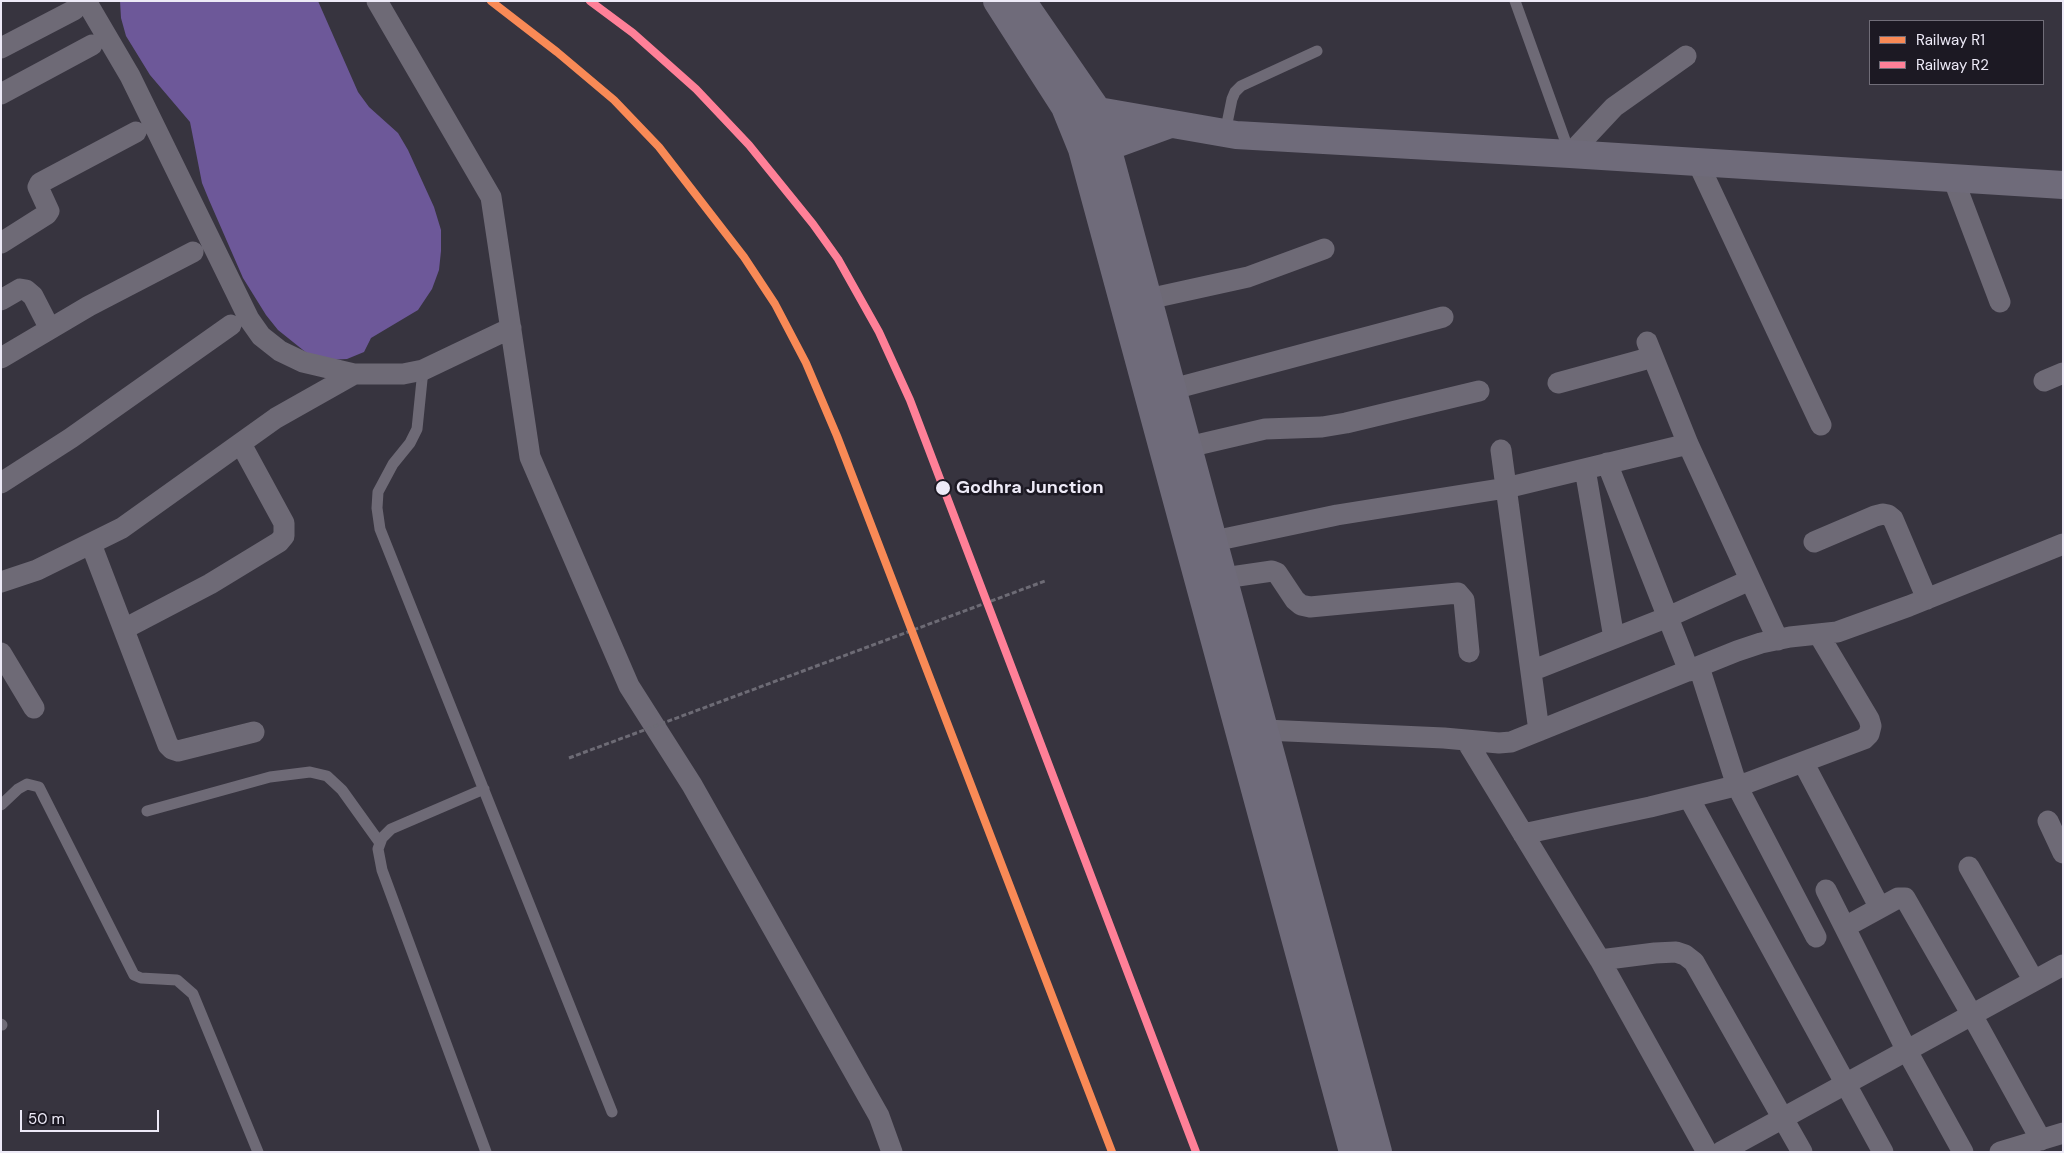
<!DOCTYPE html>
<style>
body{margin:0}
#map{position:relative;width:2064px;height:1153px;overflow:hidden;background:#37343f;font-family:"DM Sans",sans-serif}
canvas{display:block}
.frame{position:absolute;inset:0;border:2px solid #edeaf7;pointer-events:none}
.legend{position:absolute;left:1869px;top:20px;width:175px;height:65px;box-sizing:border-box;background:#1c1923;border:1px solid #706d78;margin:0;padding:6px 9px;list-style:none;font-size:15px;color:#edeaf7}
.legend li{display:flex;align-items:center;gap:10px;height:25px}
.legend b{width:25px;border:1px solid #706d78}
.scale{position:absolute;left:20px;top:1110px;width:139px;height:22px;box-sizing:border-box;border:2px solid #edeaf7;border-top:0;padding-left:6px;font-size:15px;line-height:18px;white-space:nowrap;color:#edeaf7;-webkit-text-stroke:4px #1c1923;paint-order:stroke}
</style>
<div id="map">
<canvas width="2064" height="1153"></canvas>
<div class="frame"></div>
<ul class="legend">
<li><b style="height:6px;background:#f98a56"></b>Railway R1</li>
<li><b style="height:6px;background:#ff8098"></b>Railway R2</li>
</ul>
<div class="scale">50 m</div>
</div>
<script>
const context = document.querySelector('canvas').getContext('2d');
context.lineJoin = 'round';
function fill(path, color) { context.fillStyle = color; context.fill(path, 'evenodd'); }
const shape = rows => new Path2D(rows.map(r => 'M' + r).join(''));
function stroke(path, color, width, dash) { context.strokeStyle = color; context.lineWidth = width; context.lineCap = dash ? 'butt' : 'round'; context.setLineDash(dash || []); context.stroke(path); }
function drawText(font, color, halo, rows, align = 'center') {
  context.font = font + ' "DM Sans",sans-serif'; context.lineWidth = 5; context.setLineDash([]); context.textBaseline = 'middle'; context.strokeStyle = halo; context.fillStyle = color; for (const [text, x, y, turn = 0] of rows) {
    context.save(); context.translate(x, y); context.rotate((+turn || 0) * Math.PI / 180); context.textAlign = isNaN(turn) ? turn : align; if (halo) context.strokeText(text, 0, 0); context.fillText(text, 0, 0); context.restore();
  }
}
fill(shape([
 [120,1,318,1,358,92,369,107,398,133,408,150,434,207,441,230,441,251,439,270,432,289,418,310,371,338,364,352,347,359,326,360,308,354,278,330,266,315,243,278,209,200,202,183,190,122,150,75,126,36,121,18]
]), '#6d5899');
stroke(shape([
 [1515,1,1570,154],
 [1225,133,1232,99,1235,92,1241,86,1317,51],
 [423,370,417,429,410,443,393,464,378,492,377,508,380,529,612,1112],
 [484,789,391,829,382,838,378,849,382,870,486,1152],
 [1,805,18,789,27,784,39,787,134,975,141,978,177,980,193,994,258,1152],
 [147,811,270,777,310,772,327,776,342,790,380,843],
 [1,1024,2,1025]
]), '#6e6a76', 11);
stroke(shape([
 [86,1,130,76,249,319,261,336,280,351,303,362,354,374,403,374,423,370,511,328],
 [377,1,491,197,530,457,629,686,692,785,879,1116,892,1152],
 [1,48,74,10],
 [1,94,92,45],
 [1570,154,1614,107,1686,56],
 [1698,163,1821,425],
 [1953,178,2000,302],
 [1,243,47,214,49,211,38,187,40,183,136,132],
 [1148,299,1248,277,1324,249],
 [1,300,20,289,26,290,33,296,50,329],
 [1647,342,1688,444,1778,640],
 [1,358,89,306,193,252],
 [2044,381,2063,373],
 [1558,383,1653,357],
 [1173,389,1443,317],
 [1188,447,1265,429,1322,427,1346,423,1479,391],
 [1501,450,1539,731],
 [1607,463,1689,671],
 [1585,469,1614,638],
 [1,483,71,438,231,325],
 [1214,541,1337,515,1506,488,1688,444],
 [1814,542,1875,516,1883,514,1888,515,1893,519,1927,599],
 [91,544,168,745,172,749,178,751,254,732],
 [1224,578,1272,571,1277,573,1295,600,1301,605,1310,607,1458,593,1464,600,1469,652],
 [1,582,37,570,122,528,276,418,354,374],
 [124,629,210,584,279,542,284,536,284,523,241,444],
 [1,653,34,708],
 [1699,667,1737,786,1816,937],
 [1531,671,1668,617,1750,580],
 [1250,734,1265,730,1444,738,1499,743,1511,742,1737,651,1761,643,1790,637,1837,632,1909,606,2063,544],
 [1466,740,1600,960,1707,1152],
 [1803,762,1880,908],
 [1689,798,1883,1152],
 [2048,821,2063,853],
 [1523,834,1650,807,1747,783,1864,739,1869,734,1871,726,1869,719,1819,635],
 [1969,867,2034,981],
 [1826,890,1907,1051,1963,1152],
 [1845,927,1898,898,1905,898,1972,1015,2041,1140],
 [1600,960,1655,953,1676,952,1685,955,1694,962,1802,1152],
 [1721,1152,2063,965],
 [2000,1152,2063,1133]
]), '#6e6a76', 21);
stroke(shape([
 [997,1,1065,107,1082,149,1353,1152],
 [1022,1,1097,110,1378,1152],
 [1081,108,1236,135,1570,154,2063,185],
 [1090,148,1107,147,1170,124]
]), '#6f6b7a', 28);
stroke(shape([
 [491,1,557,52,614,100,659,147,744,257,775,304,806,363,837,436,1112,1152]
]), '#727079', 4, [2.5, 5]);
stroke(shape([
 [569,758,1045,581]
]), '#6d6b75', 3, [5, 2.5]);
stroke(shape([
 [491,1,557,52,614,100,659,147,744,257,775,304,806,363,837,436,1112,1152]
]), '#f98a56', 8);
stroke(shape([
 [590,1,633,33,696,89,749,145,813,224,838,259,879,332,910,400,1196,1152]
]), '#ff8098', 8);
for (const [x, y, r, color] of [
 [943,488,8,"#edeaf7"]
]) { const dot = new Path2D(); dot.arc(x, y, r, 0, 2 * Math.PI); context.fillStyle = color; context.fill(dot); stroke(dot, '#1c1923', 2); }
drawText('bold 18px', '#edeaf7', '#1c1923', [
 ["Godhra Junction",956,488]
], 'left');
</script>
